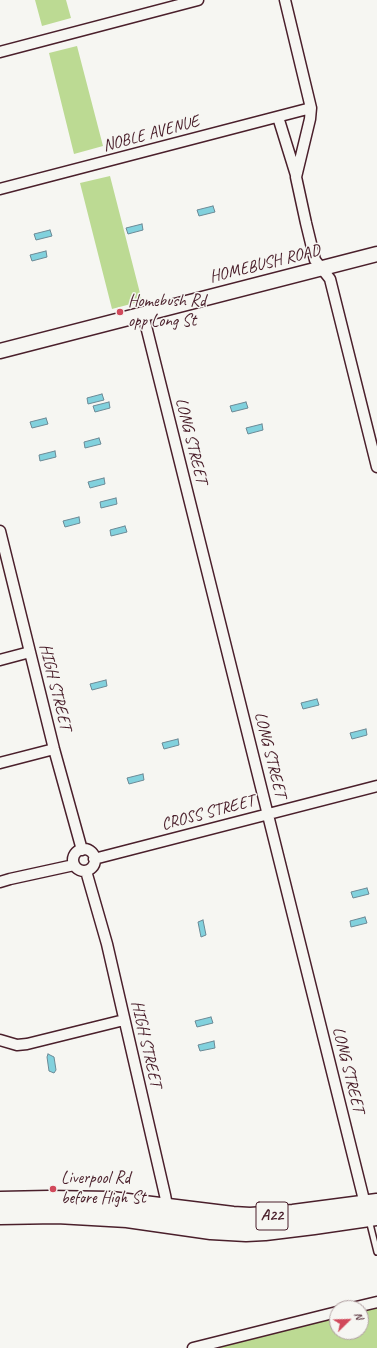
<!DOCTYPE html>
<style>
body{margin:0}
#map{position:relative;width:377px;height:1348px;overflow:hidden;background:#f6f6f2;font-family:Caveat,sans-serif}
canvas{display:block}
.north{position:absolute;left:329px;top:1300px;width:40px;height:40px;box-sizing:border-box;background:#f6f6f2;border:1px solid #b1a0a2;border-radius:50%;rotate:67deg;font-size:11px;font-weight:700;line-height:16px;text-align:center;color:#4a1f2b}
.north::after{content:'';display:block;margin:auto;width:14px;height:18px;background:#d1495b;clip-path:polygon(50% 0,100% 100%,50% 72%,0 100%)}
</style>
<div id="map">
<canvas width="377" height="1348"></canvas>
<div class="north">N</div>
</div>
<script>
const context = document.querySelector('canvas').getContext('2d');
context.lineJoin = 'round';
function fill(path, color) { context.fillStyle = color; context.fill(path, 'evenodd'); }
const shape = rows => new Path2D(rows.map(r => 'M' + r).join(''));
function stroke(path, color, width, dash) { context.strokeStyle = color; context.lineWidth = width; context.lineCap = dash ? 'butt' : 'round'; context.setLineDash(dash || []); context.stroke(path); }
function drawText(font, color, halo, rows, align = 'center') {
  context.font = font + ' Caveat,sans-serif'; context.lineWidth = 3; context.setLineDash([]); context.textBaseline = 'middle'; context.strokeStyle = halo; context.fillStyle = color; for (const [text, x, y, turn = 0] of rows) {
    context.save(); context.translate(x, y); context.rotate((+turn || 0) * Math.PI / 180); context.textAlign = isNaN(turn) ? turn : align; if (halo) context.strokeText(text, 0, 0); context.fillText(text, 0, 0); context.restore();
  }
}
fill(shape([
 [35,0,66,0,71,18,42,26],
 [77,46,103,146,74,154,49,53],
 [110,176,142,301,112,309,80,183],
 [377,1305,377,1348,215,1348,337,1316,337,1332,361,1332,361,1309]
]), '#bcda93');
const water = shape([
 [213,206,215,212,199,216,197,210,213,206],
 [142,224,143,230,128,234,126,228,142,224],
 [50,230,52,236,36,240,34,234,50,230],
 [46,251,47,257,32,261,30,255,46,251],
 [102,394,104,400,88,404,87,398,102,394],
 [109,402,110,408,95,412,93,406,109,402],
 [246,402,248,408,232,412,230,406,246,402],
 [46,418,48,424,32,428,30,422,46,418],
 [262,424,263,430,248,434,246,428,262,424],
 [99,438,101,444,85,448,84,442,99,438],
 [55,451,56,457,40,461,39,455,55,451],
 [104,478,105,484,90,488,88,482,104,478],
 [116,498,117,504,101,508,100,502,116,498],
 [79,517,80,523,65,527,63,521,79,517],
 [125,526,127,532,111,536,110,530,125,526],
 [106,680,107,686,92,690,90,684,106,680],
 [317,699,319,705,303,709,301,703,317,699],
 [366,729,367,735,352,739,350,733,366,729],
 [178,739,179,745,164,749,162,743,178,739],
 [143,774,144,780,129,784,127,778,143,774],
 [367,888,369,894,353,898,351,892,367,888],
 [365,917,367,923,351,927,350,921,365,917],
 [203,920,206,935,201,937,198,922,203,920],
 [211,1017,213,1023,197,1027,195,1021,211,1017],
 [214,1041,215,1048,200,1051,198,1045,214,1041],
 [48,1054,54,1057,56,1070,54,1073,49,1071,47,1057,48,1054]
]);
fill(water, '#81d1dd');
stroke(water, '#6b8a96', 1);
const lane = shape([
 [369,1220,377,1252]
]);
const street = shape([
 [285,0,311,108,310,119,296,177,306,223,315,260,330,279,377,467],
 [0,52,198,0],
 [278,117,296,175],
 [0,189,311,108],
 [143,314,365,1204],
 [0,531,54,749,82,850],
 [0,660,30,652],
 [0,763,54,749],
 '73 860a11 11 0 1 1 22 0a11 11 0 1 1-22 0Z',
 [94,859,377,786],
 [86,871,107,944,165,1195,168,1211],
 [0,882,10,879,74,865],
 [0,1040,17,1045,27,1044,124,1020],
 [352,1308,377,1302],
 [193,1348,337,1312]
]);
const secondary = shape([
 [0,351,377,254]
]);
const highway = shape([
 [0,1201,49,1200,111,1201,233,1216,250,1217,293,1214,377,1203],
 [0,1215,57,1214,127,1218,211,1230,246,1232,265,1231,314,1225,377,1216]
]);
stroke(lane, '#4a1f2b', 8);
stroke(street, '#4a1f2b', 13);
stroke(secondary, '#4a1f2b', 17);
stroke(highway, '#4a1f2b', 21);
stroke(lane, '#f6f6f2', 5);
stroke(street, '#f6f6f2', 10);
stroke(secondary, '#f6f6f2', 14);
stroke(highway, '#f6f6f2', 18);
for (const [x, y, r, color] of [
 [120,312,4,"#d1495b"],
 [53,1189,4,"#d1495b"]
]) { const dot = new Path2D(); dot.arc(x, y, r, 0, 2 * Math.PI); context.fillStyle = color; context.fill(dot); stroke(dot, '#f6f6f2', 1.5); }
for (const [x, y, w] of [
 [272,1216,32]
]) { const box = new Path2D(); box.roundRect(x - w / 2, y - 14, w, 28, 3); context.fillStyle = '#f6f6f2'; context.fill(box); stroke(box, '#4a1f2b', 1); }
drawText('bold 16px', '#4a1f2b', null, [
 ["A22",272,1216]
]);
drawText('17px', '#4a1f2b', '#f6f6f2', [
 ["NOBLE AVENUE",151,134,-15],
 ["HOMEBUSH ROAD",265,264,-14],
 ["LONG STREET",191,441,76],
 ["HIGH STREET",55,687,76],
 ["LONG STREET",270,755,76],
 ["CROSS STREET",208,813,-15],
 ["HIGH STREET",146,1044,77],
 ["LONG STREET",348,1070,76]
]);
drawText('17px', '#4a1f2b', '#f6f6f2', [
 ["Homebush Rd",128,302],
 ["opp Long St",128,322],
 ["Liverpool Rd",61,1179],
 ["before High St",61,1199]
], 'left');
</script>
